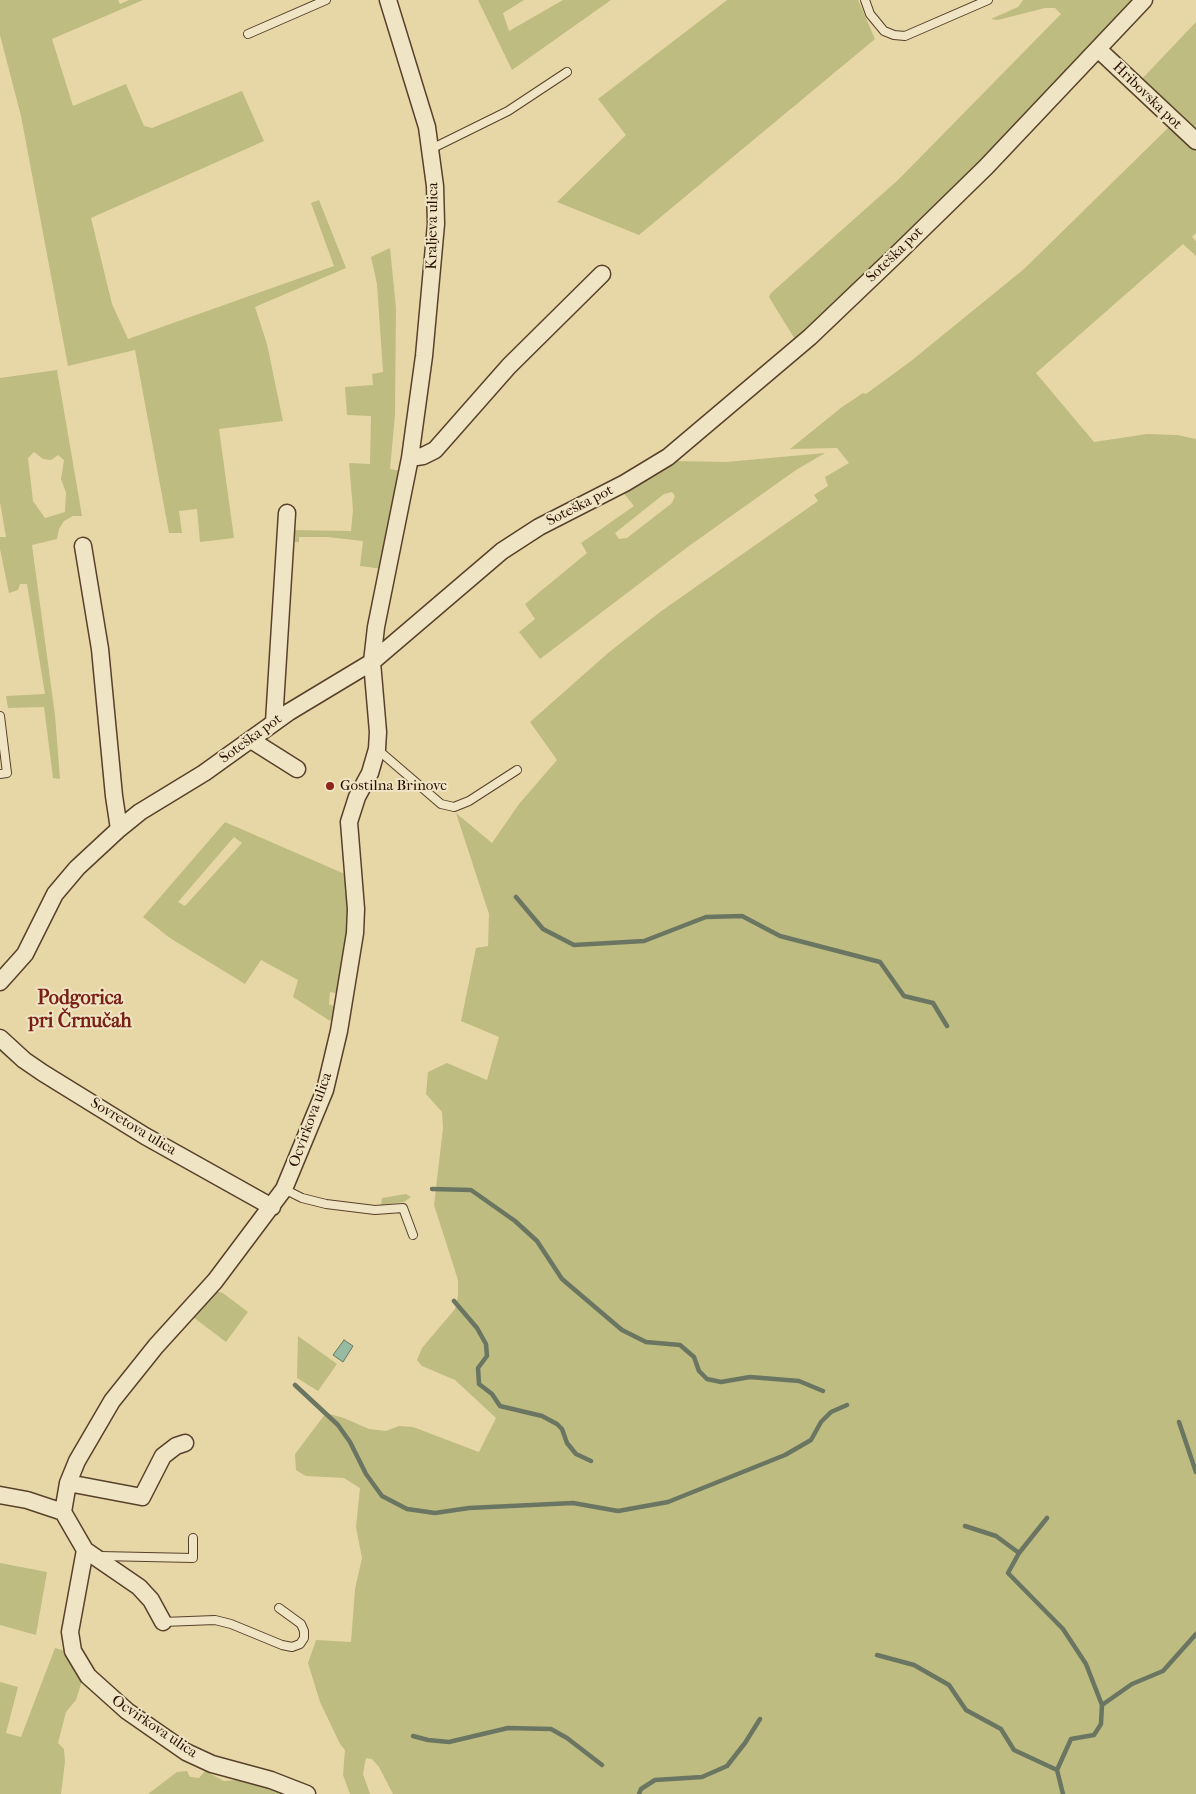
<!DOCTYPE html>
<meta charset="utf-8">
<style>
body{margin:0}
canvas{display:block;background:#e7d7a6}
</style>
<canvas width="1196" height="1794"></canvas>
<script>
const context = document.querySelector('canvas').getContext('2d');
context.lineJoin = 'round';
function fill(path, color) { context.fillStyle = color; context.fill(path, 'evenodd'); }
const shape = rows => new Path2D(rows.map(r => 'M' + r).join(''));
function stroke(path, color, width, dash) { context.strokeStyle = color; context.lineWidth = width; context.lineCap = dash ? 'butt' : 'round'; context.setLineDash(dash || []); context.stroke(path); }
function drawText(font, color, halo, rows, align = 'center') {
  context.font = font + ' "IM FELL French Canon",serif'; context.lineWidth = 4; context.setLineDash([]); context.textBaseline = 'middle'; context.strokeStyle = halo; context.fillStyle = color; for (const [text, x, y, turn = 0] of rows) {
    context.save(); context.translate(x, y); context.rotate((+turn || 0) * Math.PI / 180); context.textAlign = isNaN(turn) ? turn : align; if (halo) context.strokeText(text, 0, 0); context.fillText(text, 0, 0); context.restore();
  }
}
fill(shape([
 [0,0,118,0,120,4,129,0,143,0,52,39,73,106,126,84,144,126,152,128,242,91,264,141,91,218,112,304,128,339,334,266,311,203,319,200,346,268,255,307,267,344,283,421,219,429,234,538,200,542,197,509,179,511,182,533,169,533,135,350,68,366,21,116,0,35],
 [478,0,524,0,503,13,509,31,563,0,611,0,512,70],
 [727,0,858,0,875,39,639,235,557,202,626,135,598,99],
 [1023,0,1137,0,1008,136,796,341,769,297,771,293,898,180,1061,14,1055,8,1045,8,998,20,991,19,1018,7],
 [1196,22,1196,136,1139,82],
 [1169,127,1196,148,1196,233,1192,237,1196,241,1196,256,1183,244,1036,373,1094,442,1147,434,1177,435,1196,439,1196,1794,393,1794,379,1767,372,1759,366,1758,363,1774,370,1794,350,1794,343,1775,345,1750,340,1744,320,1702,308,1663,316,1640,351,1642,355,1589,362,1558,356,1527,360,1488,344,1478,306,1476,296,1470,295,1454,326,1413,344,1418,369,1429,386,1431,399,1426,413,1427,479,1452,496,1418,455,1380,422,1366,417,1360,422,1348,455,1309,458,1296,458,1280,434,1205,443,1128,442,1112,426,1094,428,1072,447,1063,487,1080,499,1037,461,1021,476,948,488,946,489,914,456,813,492,843,519,804,557,760,530,722,608,653,660,612,818,501,814,495,828,486,825,477,849,463,837,448,790,449,842,407,863,393,866,394,911,361,1024,269],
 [390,248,396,308,395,415,390,469,401,471,383,569,360,566,363,541,327,537,299,537,299,542,290,542,290,530,351,531,353,510,349,463,370,464,371,416,347,415,345,387,373,385,372,374,383,372,377,284,371,257],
 [57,370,82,516,73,516,64,521,59,529,57,539,32,545,55,715,60,779,53,778,44,707,8,708,6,696,45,694,27,584,20,584,18,590,9,593,0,549,0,537,6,537,0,502,0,378],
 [34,452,43,459,51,460,58,455,64,460,61,479,66,493,65,512,45,518,33,501,28,458],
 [825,453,796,470,689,546,540,659,519,632,535,619,525,604,587,553,581,543,634,506,622,491,675,461,726,462],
 [672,492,675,496,672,503,627,538,619,539,615,533,664,494],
 [225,822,347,875,350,922,341,994,330,992,329,1004,337,1008,330,1021,293,997,298,980,261,960,245,984,170,938,143,917],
 [234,837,242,843,185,906,178,902],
 [406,1194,411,1197,404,1202,381,1205,382,1198],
 [215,1291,223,1293,248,1312,226,1342,189,1314],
 [298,1336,337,1364,318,1391,297,1378],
 [0,1563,47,1572,36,1635,0,1625],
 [55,1648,66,1651,82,1681,76,1700,66,1712,58,1743,64,1749,65,1762,61,1794,0,1794,0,1682,18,1687,6,1733,21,1737],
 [187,1771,190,1777,199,1778,205,1771,224,1781,248,1779,297,1794,148,1794,177,1772]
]), '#bebc81');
const water = shape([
 [344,1340,353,1346,343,1362,333,1355,344,1340]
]);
fill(water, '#97baa3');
stroke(water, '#6b7662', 1);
stroke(shape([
 [516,897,543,929,574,945,644,941,706,917,742,916,780,936,880,962,904,996,933,1003,947,1026],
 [432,1189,471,1190,515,1221,537,1241,562,1279,622,1330,646,1342,680,1345,694,1357,699,1371,707,1379,721,1382,750,1377,799,1381,823,1391],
 [454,1301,477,1328,486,1344,487,1356,478,1368,479,1384,492,1394,500,1406,542,1416,557,1424,562,1429,567,1443,576,1454,591,1461],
 [295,1385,338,1425,350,1442,366,1474,382,1496,407,1509,435,1513,469,1508,573,1503,618,1511,668,1502,785,1455,811,1440,821,1422,831,1412,847,1405],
 [1179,1422,1196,1472],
 [1047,1518,1019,1553,1008,1573,1063,1629,1086,1664,1102,1705],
 [965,1526,996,1536,1019,1553],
 [877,1655,914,1665,949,1685,966,1710,1001,1729,1014,1750,1057,1770],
 [413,1736,428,1740,449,1742,508,1728,551,1729,567,1738,602,1765],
 [639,1794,641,1789,655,1780,702,1777,727,1766,745,1743,760,1719],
 [1063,1794,1057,1770,1071,1739,1094,1735,1101,1724,1102,1705,1132,1684,1163,1671,1196,1634]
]), '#6b7662', 4.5);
const service = shape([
 [865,0,870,14,884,31,894,35,905,36,988,0],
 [248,34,326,0],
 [431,149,508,111,567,72],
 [0,716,7,773,0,774],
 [377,749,441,804,454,807,469,801,517,770],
 [284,1189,302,1198,326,1204,375,1210,403,1208,413,1235],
 [100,1556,193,1558,193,1538],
 [163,1622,215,1620,231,1624,282,1645,292,1647,300,1644,304,1638,304,1631,301,1624,279,1608]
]);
const minor = shape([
 [1099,50,1196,141],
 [410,458,423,456,435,450,509,366,602,274],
 [83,546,100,649,114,796,119,829],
 [274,722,287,513],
 [251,740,297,769],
 [0,982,25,954,55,894,77,868,119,829,140,812,204,773,289,712,372,662,502,551,539,527,625,483,668,457,810,337,897,254,986,167,1144,0],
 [0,1038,24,1060,43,1073,145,1136,272,1207],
 [68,1483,142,1497,163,1456,176,1446,185,1443],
 [0,1495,27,1500,63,1512],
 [85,1550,139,1587,151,1600,163,1622],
 [307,1794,271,1780,212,1764,186,1752,127,1711,88,1676,73,1651,70,1632,85,1550,63,1512,68,1483,77,1461,112,1401,156,1346,215,1281,284,1189,325,1090,339,1031,355,933,356,909,349,822,357,797,370,773,377,749,378,732,372,662,376,627,410,458,424,356,436,224,435,186,427,127,388,0]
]);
stroke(service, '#58412a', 10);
stroke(minor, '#58412a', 19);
stroke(service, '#efe5c5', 8);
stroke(minor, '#efe5c5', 16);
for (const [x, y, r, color] of [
 [330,786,5,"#8f2418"]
]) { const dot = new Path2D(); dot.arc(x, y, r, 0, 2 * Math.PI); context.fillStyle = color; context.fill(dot); stroke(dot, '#efe5c5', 2); }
drawText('15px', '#290f00', '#efe5c5', [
 ["Hribovska pot",1147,96,44],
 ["Kraljeva ulica",433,226,-89],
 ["Soteška pot",895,255,-44],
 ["Soteška pot",580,506,-27],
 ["Soteška pot",251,739,-36],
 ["Ocvirkova ulica",311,1120,-70],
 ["Sovretova ulica",133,1127,31],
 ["Ocvirkova ulica",154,1727,34]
]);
drawText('15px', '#290f00', '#efe5c5', [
 ["Gostilna Brinovc",340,786]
], 'left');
drawText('bold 20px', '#7a1f14', '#efe5c5', [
 ["Podgorica",80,999],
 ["pri Črnučah",80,1022]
]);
</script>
